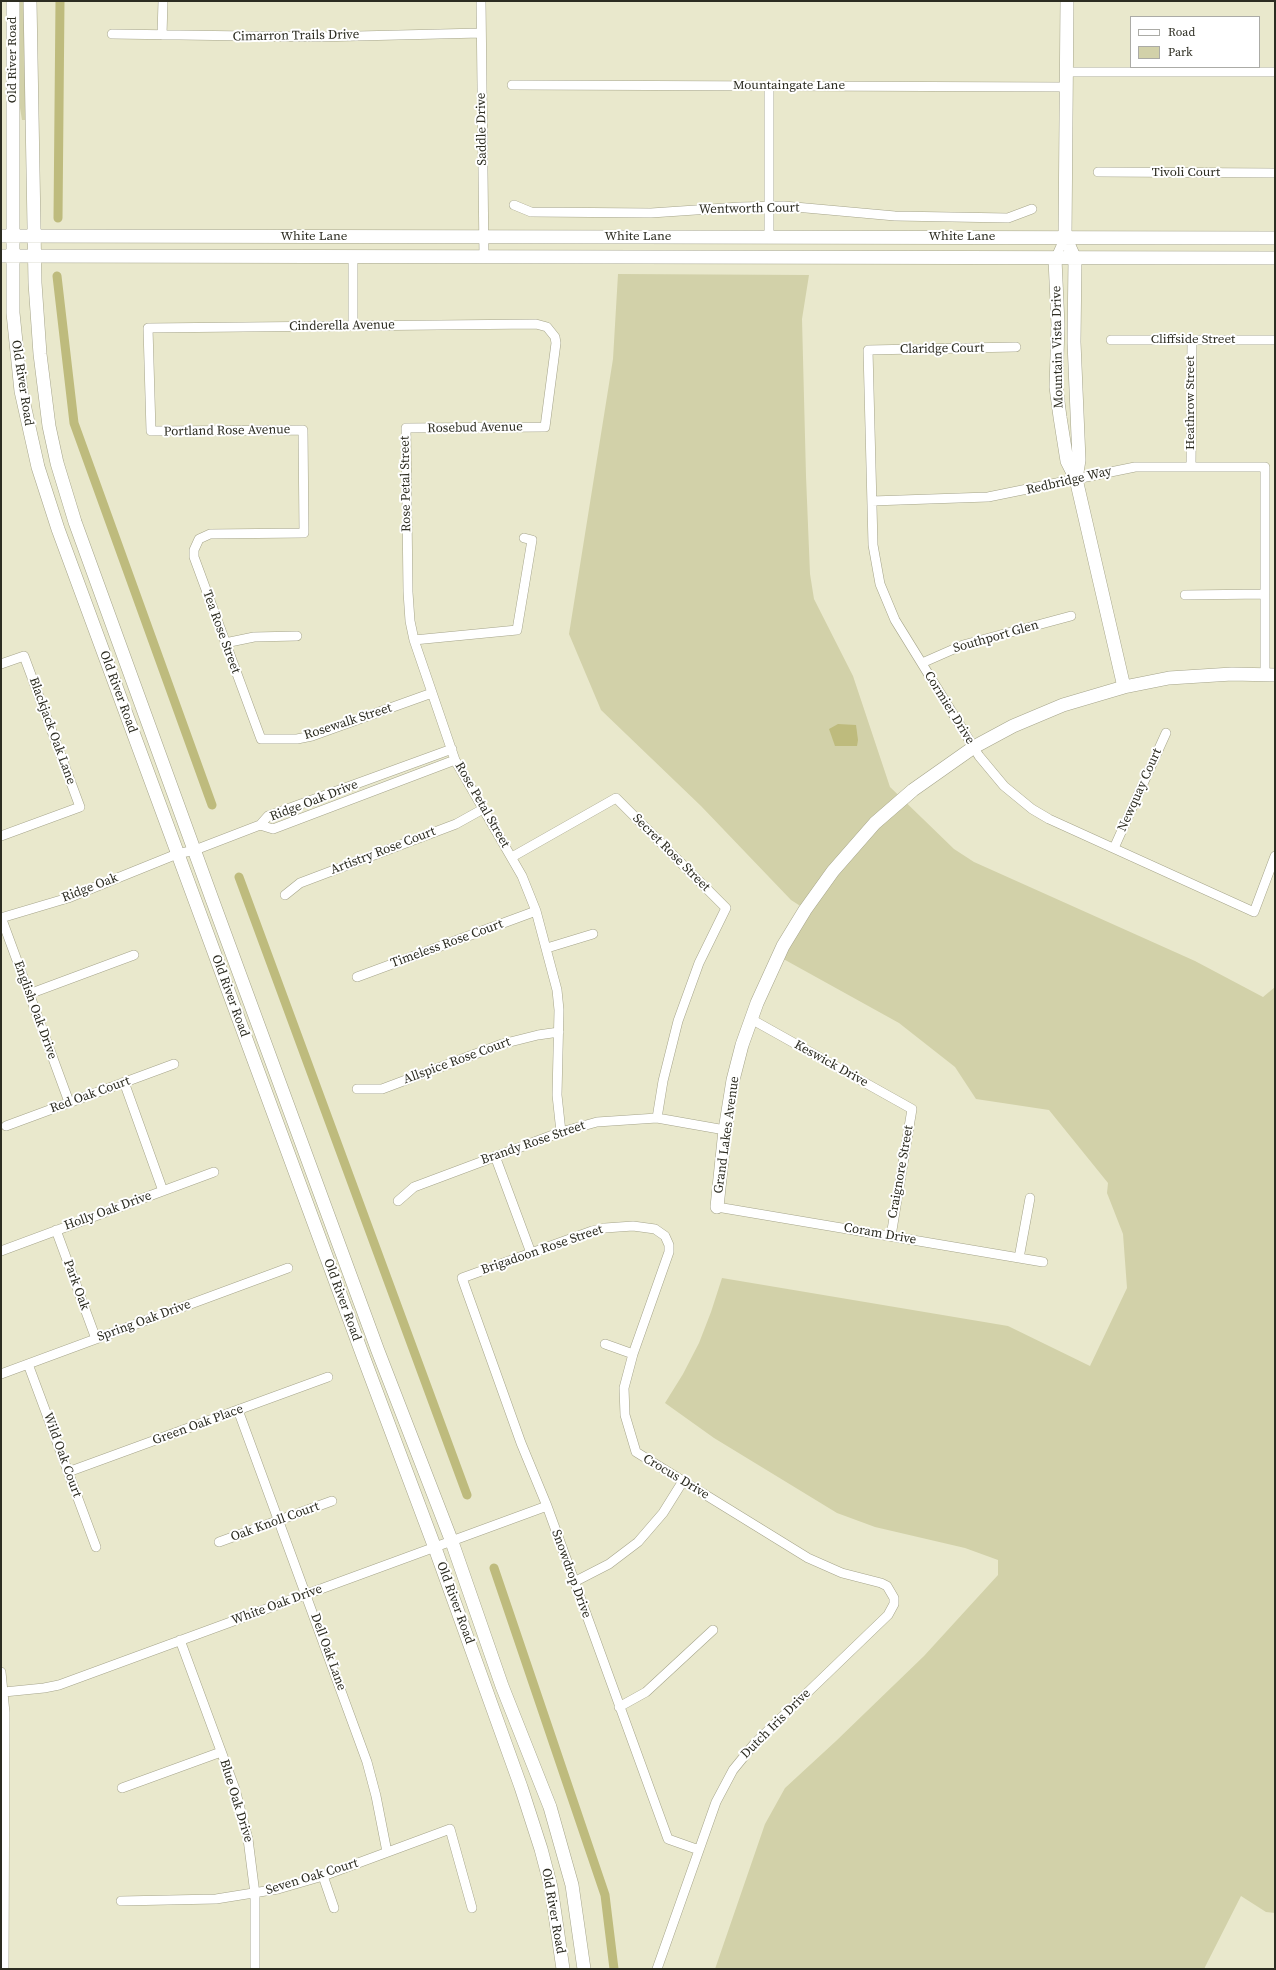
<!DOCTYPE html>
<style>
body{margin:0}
#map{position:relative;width:1276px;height:1970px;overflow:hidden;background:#e9e8cc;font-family:"Source Serif 4",serif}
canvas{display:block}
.frame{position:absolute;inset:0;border:2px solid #2c2c21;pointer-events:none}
.legend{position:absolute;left:1130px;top:16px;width:130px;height:52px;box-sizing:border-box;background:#fff;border:1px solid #ababa6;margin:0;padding:5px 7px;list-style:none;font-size:12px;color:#2c2c21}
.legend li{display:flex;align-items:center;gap:8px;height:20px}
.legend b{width:20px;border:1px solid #ababa6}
</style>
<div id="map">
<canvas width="1276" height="1970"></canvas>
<div class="frame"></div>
<ul class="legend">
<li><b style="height:5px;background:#fff"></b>Road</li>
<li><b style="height:11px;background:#d2d1a9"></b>Park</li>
</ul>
</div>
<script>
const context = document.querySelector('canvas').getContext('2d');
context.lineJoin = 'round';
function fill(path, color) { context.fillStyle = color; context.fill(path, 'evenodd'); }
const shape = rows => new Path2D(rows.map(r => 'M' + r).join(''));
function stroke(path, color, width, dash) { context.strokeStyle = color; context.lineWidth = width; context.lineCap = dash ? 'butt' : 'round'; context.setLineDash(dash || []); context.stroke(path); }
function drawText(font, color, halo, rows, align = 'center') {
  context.font = font + ' "Source Serif 4",serif'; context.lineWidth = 4; context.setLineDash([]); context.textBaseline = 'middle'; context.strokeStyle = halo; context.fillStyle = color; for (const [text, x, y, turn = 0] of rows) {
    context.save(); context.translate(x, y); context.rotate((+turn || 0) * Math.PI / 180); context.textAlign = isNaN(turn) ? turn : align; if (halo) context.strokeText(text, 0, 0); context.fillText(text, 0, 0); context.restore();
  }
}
fill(shape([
 [20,1,25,1,25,120,22,120,19,102],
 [618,274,809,275,802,319,806,476,810,574,814,599,853,676,890,787,954,849,974,862,1195,961,1263,997,1275,987,1275,1913,1266,1912,1241,1896,1204,1969,715,1969,765,1824,785,1788,836,1741,924,1656,998,1575,998,1560,965,1548,875,1527,837,1513,714,1438,665,1403,683,1374,699,1343,711,1312,722,1278,1008,1326,1090,1366,1127,1288,1123,1234,1107,1193,1108,1183,1049,1110,976,1099,955,1067,899,1023,778,956,805,909,791,900,701,806,601,710,569,634,613,359]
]), '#d2d1a9');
fill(shape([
 [838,724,856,725,858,740,857,746,835,746,829,729]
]), '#bebb7d');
stroke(shape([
 [58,218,60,1],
 [57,276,74,423,212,805],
 [239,877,467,1495],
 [494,1568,605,1895,614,1969]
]), '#bebb7d', 9);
const street = shape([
 [481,1,484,257],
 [112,34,316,37,481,33],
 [162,35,163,1],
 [1066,72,1275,72],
 [512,85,1066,87],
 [769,86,769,237],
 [1098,172,1275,173],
 [514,205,531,212,651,213,740,207,784,206,895,216,1008,218,1032,209],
 [353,256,353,326],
 [1055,259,1065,237],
 [1111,340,1275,340],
 [1016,347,868,350,873,545,880,584,895,620,979,756,1004,786,1032,809,1049,819,1254,912,1275,856],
 [1191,467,1192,340],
 [872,501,988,497,1135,467,1265,467,1265,674],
 [1185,595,1265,594],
 [414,640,517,630,532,540,524,538],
 [225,643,254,637,297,636],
 [922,663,963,645,1071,616],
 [1,664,24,656,80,807,1,836],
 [432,693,312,736,297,739,261,739,194,557,194,550,199,539,210,534,304,533,303,430,151,431,148,328,536,324,547,327,555,337,556,343,545,427,406,428,408,592,410,621,414,640,455,760,522,876,536,911,557,990,559,1010,557,1095,561,1132],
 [260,825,273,829,455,760],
 [1114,848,1166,733],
 [512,857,616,798,726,908,699,963,678,1021,663,1081,657,1118],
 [285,895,300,883,456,824,483,809],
 [1,917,69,1102],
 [1,918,68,898,177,854,195,850,260,825,268,816,452,749],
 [547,948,593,934],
 [357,977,536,911],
 [29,994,134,955],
 [751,1019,912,1109,891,1236],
 [124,1082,163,1191],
 [357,1089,382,1089,502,1044,538,1035,559,1032],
 [6,1126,174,1064],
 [495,1156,531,1253],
 [398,1201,414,1187,561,1132,597,1122,657,1118,725,1130],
 [717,1207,1043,1262],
 [56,1230,96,1339],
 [1,1251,214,1172],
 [1019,1258,1030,1198],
 [605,1344,633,1354],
 [28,1364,96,1547],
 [1,1374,288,1268],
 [238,1410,367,1762,376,1796,387,1852],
 [68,1472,328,1377],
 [219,1542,332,1501],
 [574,1582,609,1564,638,1542,663,1513,683,1481],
 [180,1640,235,1789,248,1839,255,1894,255,1969],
 [1,1672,5,1713,4,1969],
 [4,1692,44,1688,59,1685,547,1506],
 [619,1707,646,1692,713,1630],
 [122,1788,221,1752],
 [323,1876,334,1908],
 [121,1901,216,1899,278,1889,323,1876,450,1829,472,1908],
 [657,1969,716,1802,733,1770,755,1743,888,1615,894,1604,894,1598,887,1586,881,1583,842,1573,808,1558,636,1452,625,1415,624,1388,633,1354,669,1252,669,1245,665,1236,655,1229,633,1226,605,1228,592,1231,462,1278,521,1443,547,1506,668,1839,699,1850]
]);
const secondary = shape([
 [13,1,13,313,21,391,38,467,58,529,363,1356,435,1548,521,1787,541,1849,551,1887,563,1969],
 [30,1,35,283,40,354,49,426,57,463,75,522,212,899,378,1351,452,1542,502,1686,550,1807,572,1885,584,1969],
 [1067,1,1065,237,1075,259,1074,342,1079,460,1076,479],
 [1,236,1275,238],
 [1,256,1275,258],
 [1055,259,1058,325,1056,387,1060,417,1067,461,1076,479,1124,687],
 [717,1207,725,1130,733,1080,742,1045,757,1003,783,946,805,910,833,871,875,823,913,790,974,747,1013,726,1063,705,1124,687,1169,678,1232,674,1275,675]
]);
stroke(street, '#a5a48a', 10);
stroke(secondary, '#a5a48a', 14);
stroke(street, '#fff', 9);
stroke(secondary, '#fff', 13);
drawText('13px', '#2c2c21', '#fff', [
 ["Cimarron Trails Drive",296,36,-1],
 ["Old River Road",13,60,-90],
 ["Mountaingate Lane",789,86],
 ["Saddle Drive",482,129,-91],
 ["Tivoli Court",1186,173],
 ["Wentworth Court",749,209,-1],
 ["White Lane",314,237],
 ["White Lane",638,237],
 ["White Lane",962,237],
 ["Cinderella Avenue",342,326,-1],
 ["Cliffside Street",1193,340],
 ["Mountain Vista Drive",1058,347,-91],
 ["Claridge Court",942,349,-1],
 ["Old River Road",22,383,81],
 ["Heathrow Street",1191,403,-90],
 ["Rosebud Avenue",475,428,-1],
 ["Portland Rose Avenue",227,431,-1],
 ["Redbridge Way",1069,481,-13],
 ["Rose Petal Street",406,484,-91],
 ["Tea Rose Street",221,632,70],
 ["Southport Glen",996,637,-16],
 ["Old River Road",118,692,70],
 ["Cormier Drive",949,708,58],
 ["Rosewalk Street",348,722,-18],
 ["Blackjack Oak Lane",52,731,70],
 ["Newquay Court",1140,790,-66],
 ["Ridge Oak Drive",314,801,-21],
 ["Rose Petal Street",482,805,60],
 ["Artistry Rose Court",383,851,-21],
 ["Secret Rose Street",671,853,45],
 ["Ridge Oak",90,888,-21],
 ["Timeless Rose Court",447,944,-20],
 ["Old River Road",230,996,70],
 ["English Oak Drive",35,1010,70],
 ["Allspice Rose Court",457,1061,-20],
 ["Keswick Drive",831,1064,29],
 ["Red Oak Court",90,1095,-20],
 ["Grand Lakes Avenue",727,1135,-82],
 ["Brandy Rose Street",533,1143,-19],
 ["Craignore Street",901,1172,-80],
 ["Holly Oak Drive",108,1211,-20],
 ["Coram Drive",880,1234,10],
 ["Brigadoon Rose Street",542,1250,-19],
 ["Park Oak",76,1285,70],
 ["Old River Road",342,1300,70],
 ["Spring Oak Drive",144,1321,-20],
 ["Green Oak Place",198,1425,-20],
 ["Wild Oak Court",62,1455,70],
 ["Crocus Drive",676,1477,31],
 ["Oak Knoll Court",275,1522,-20],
 ["Snowdrop Drive",571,1574,70],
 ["Old River Road",455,1603,70],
 ["White Oak Drive",277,1605,-20],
 ["Dell Oak Lane",328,1652,70],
 ["Dutch Iris Drive",776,1724,-45],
 ["Blue Oak Drive",236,1801,73],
 ["Seven Oak Court",312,1877,-17],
 ["Old River Road",553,1911,80]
]);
</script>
